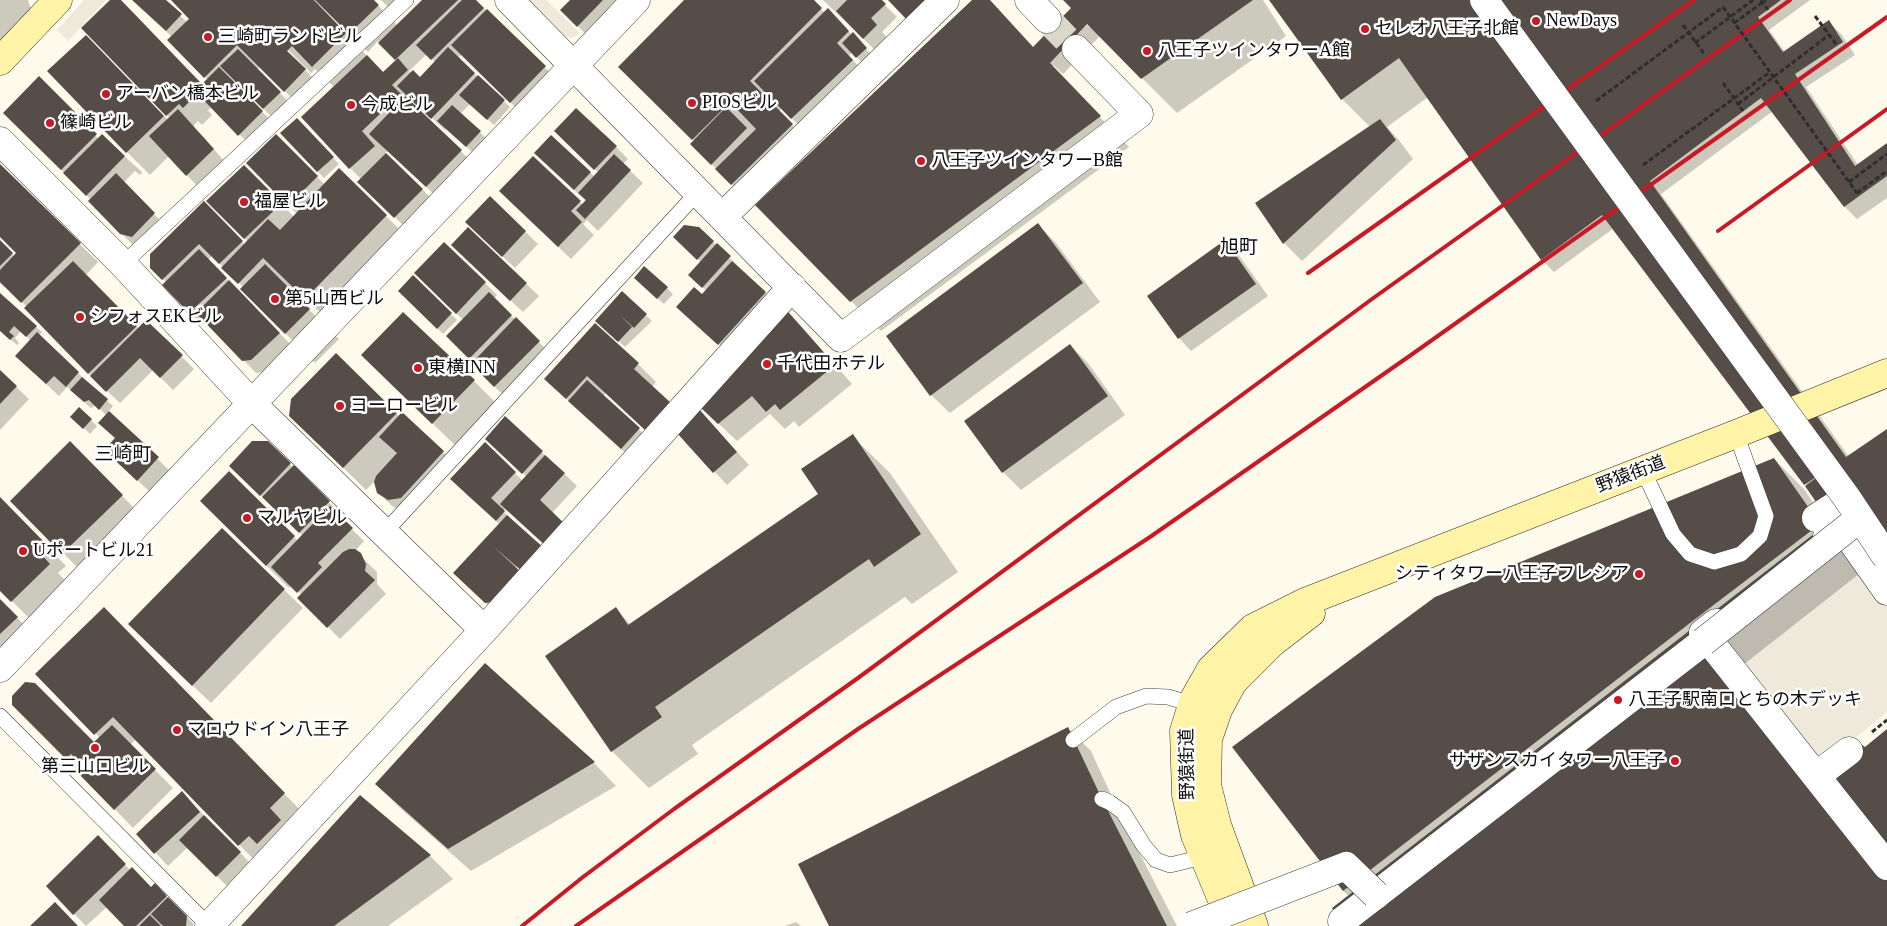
<!DOCTYPE html>
<meta charset="utf-8">
<style>
body{margin:0}
canvas{display:block;background:#fffbec}
</style>
<canvas width="1887" height="926"></canvas>
<script>
const context = document.querySelector('canvas').getContext('2d');
context.lineJoin = 'round';
function fill(path, color) { context.fillStyle = color; context.fill(path, 'evenodd'); }
const shape = rows => new Path2D(rows.map(r => 'M' + r).join(''));
function stroke(path, color, width, dash) { context.strokeStyle = color; context.lineWidth = width; context.lineCap = dash ? 'butt' : 'round'; context.setLineDash(dash || []); context.stroke(path); }
function drawText(font, color, halo, rows, align = 'center') {
  context.font = font + ' "Times New Roman","Noto Sans JP",serif'; context.lineWidth = 5; context.setLineDash([]); context.textBaseline = 'middle'; context.strokeStyle = halo; context.fillStyle = color; for (const [text, x, y, turn = 0] of rows) {
    context.save(); context.translate(x, y); context.rotate((+turn || 0) * Math.PI / 180); context.textAlign = isNaN(turn) ? turn : align; if (halo) context.strokeText(text, 0, 0); context.fillText(text, 0, 0); context.restore();
  }
}
fill(shape([
 [84,0,106,0,68,41,57,30],
 [528,0,546,0,580,33,572,38,562,35],
 [1844,546,1887,607,1887,712,1853,740,1865,747,1887,729,1887,884,1721,642]
]), '#efe9db');
fill(shape([
 [0,0,28,0,32,12,0,51],
 [112,0,119,0,202,85,208,80,169,40,172,37,133,0,164,0,187,22,191,19,173,0,312,0,384,73,397,61,378,41,368,52,316,0,373,0,397,25,424,0,475,0,558,80,523,115,462,54,458,58,510,107,494,125,470,104,460,114,486,138,472,152,446,128,445,130,418,105,415,107,473,163,439,199,388,151,385,153,435,202,408,230,359,182,361,179,350,168,334,87,315,69,311,73,283,45,281,46,317,82,297,103,260,67,257,70,292,105,276,121,241,86,239,88,274,124,252,147,212,107,208,110,212,115,202,125,198,121,193,126,226,163,199,188,169,156,150,175,127,152,108,59,168,120,170,118,83,28],
 [427,54,435,62,420,79,409,71],
 [381,0,414,0,397,16],
 [571,0,627,0,590,38,561,10],
 [686,0,812,0,825,13,828,10,872,55,863,63,852,52,849,56,865,73,804,131,782,108,779,112,804,137,744,196,691,144,695,141,650,97],
 [823,0,880,0,897,17,882,32,888,38,876,51],
 [974,0,989,0,1034,48,1071,10,1089,27,1091,26,1065,0,1263,0,1286,36,1177,113,1100,36,1063,74,1053,65,1052,67,1063,79,1129,147,881,331,851,301],
 [1271,0,1810,0,1769,30,1785,52,1829,22,1841,34,1855,55,1806,87,1858,165,1887,145,1887,198,1857,219,1845,207,1773,111,1661,194,1849,457,1887,431,1864,570,1743,665,1820,761,1865,749,1887,731,1887,926,1349,896,1343,891,1774,459,1804,489,1828,525,1838,535,1807,486,1614,228,1554,272,1542,260,1428,97,1387,127,1398,139,1413,159,1302,261,1284,243,1370,127,1342,99],
 [39,78,99,139,102,136,142,172,140,175,135,171,123,183,167,227,134,246,89,201,91,200,5,113],
 [297,120,339,164,324,178,282,133],
 [276,135,325,185,386,216,416,246,336,328,294,287,290,291,339,339,315,363,241,289,243,287,212,256,208,260,292,346,264,372,256,373,206,321,202,325,190,313,164,285,166,282,151,267,204,203,245,245,248,242,208,201,244,166,294,217,297,214,248,163],
 [552,136,595,177,599,173,568,144,616,147,628,159,623,164,643,183,598,231,587,220,583,224,594,235,571,259,513,204,533,158,583,205,586,201,548,166],
 [0,166,98,262,86,275,139,329,146,321,194,369,173,390,153,370,120,403,88,373,27,307,6,286,4,287,0,283,0,242,15,257,18,253,0,236],
 [490,197,538,244,515,268,479,234],
 [1038,225,1056,243,1100,302,950,413,931,395,888,336],
 [699,228,778,305,732,356,691,319,702,296,707,291,696,281,701,262,674,237],
 [468,229,539,296,523,312,465,258],
 [1225,242,1238,254,1268,296,1191,351,1179,338],
 [413,277,457,320,443,334,400,291],
 [485,283,497,295,494,299,551,354,507,399,472,364,474,363,448,336,463,320,428,286],
 [641,284,667,288,673,294,664,304],
 [622,293,652,321,625,347,603,327],
 [0,294,42,332,39,336,113,406,108,412,170,471,150,492,118,462,116,439,107,416,96,405,91,408,67,387,59,396,29,368,31,341,21,331,15,338,19,343,17,345,0,330],
 [783,308,801,326,852,384,799,427,794,421,785,429,770,414,737,441,701,407],
 [1070,345,1088,363,1125,415,1021,490,1003,472],
 [336,355,400,417,402,414,456,464,402,512,391,505,378,492,375,481,366,490,314,439],
 [638,364,656,382,652,387,670,404,711,423,749,465,727,485,678,432,664,447,606,393,603,396,651,441,634,461,545,379],
 [0,372,29,399,0,430],
 [474,381,503,410,463,453,393,385],
 [72,416,91,420,97,426,90,434],
 [506,418,577,486,552,513,560,559,506,509,503,511,516,524,516,566,499,615,467,586,500,524,464,492,485,444,523,481,527,477,499,451],
 [852,436,890,473,958,572,912,604,905,597,692,745,698,754,649,788,612,751,616,609,631,625,820,494],
 [267,442,341,514,339,517,364,541,355,551,377,572,377,584,386,594,340,639,299,598,303,596,292,585,289,588,201,501,229,473,298,541,303,536,243,478],
 [70,443,140,514,81,571,11,501],
 [0,497,66,566,58,573,68,583,30,619,0,589],
 [222,530,303,608,211,703,148,643],
 [0,600,35,636,0,670],
 [127,632,307,817,262,868,136,739,130,745,173,788,133,828,13,705,94,744,100,738,37,674],
 [485,665,594,763,616,786,471,871,399,807,376,784],
 [1068,728,1091,751,1124,823,1177,926,831,926],
 [360,797,430,856,453,879,388,926,243,926],
 [194,805,252,865,229,888,188,847,168,866,138,834],
 [98,837,130,870,151,888,155,885,193,923,193,926,165,926,163,924,161,926,126,926,107,907,86,926,47,886],
 [796,922,801,926,785,926]
]), '#0003');
fill(shape([
 [110,0,121,0,200,82,191,91,195,96,183,108,179,104,166,116,81,28],
 [132,0,166,0,182,14,166,31],
 [171,0,314,0,346,33,312,67,292,46,287,51,306,69,284,92,237,45,204,78,167,40,189,19],
 [315,0,374,0,379,5,349,34],
 [422,0,458,0,395,60,378,43],
 [462,0,476,0,484,8,431,60,416,45],
 [570,0,603,0,577,27,560,10],
 [684,0,814,0,822,8,750,81,793,124,731,185,715,169,756,129,730,102,692,140,618,67],
 [847,0,882,0,886,4,871,18,877,25,863,39,836,11],
 [888,0,928,0,907,20],
 [972,0,990,0,1033,47,1071,8,1063,0,1253,0,1141,79,1087,24,1050,63,1101,116,850,302,755,205],
 [1269,0,1781,0,1758,17,1783,52,1829,20,1843,42,1795,74,1855,166,1887,143,1887,176,1844,207,1761,98,1650,181,1846,457,1887,429,1887,605,1805,486,1824,472,1804,485,1602,215,1541,260,1399,58,1341,100],
 [828,8,849,31,837,43,853,60,791,119,754,81],
 [487,9,546,66,510,103,451,45],
 [853,32,867,48,856,58,842,43],
 [86,35,164,116,126,153,47,71],
 [448,47,475,73,431,119,397,86,413,70,420,77],
 [238,49,281,92,263,109,220,66],
 [367,55,383,72,398,58,408,70,392,85,401,94,362,131,375,146,349,169,301,117],
 [219,67,263,111,238,136,195,91],
 [478,75,505,100,487,120,459,95],
 [39,76,97,134,61,170,3,113],
 [405,96,462,150,426,187,369,134],
 [452,105,481,131,466,147,437,121],
 [726,107,747,128,711,165,690,144],
 [576,108,617,146,594,170,554,131],
 [178,109,214,149,186,176,149,136],
 [297,118,334,157,317,172,280,133],
 [1380,119,1396,140,1283,244,1255,203],
 [102,134,125,156,86,196,63,173],
 [276,134,318,176,288,206,246,163],
 [551,135,591,172,574,190,534,153],
 [386,153,423,189,394,218,357,182],
 [614,154,631,170,585,219,576,210,586,200,578,193],
 [533,156,581,201,571,211,582,222,558,247,499,191],
 [0,164,81,243,21,303,0,282,0,270,16,253,0,237],
 [244,165,282,203,244,239,206,201],
 [339,168,387,215,305,299,263,258,238,284,221,268,268,219,280,230],
 [116,173,155,213,132,237,120,234,88,201],
 [490,196,526,231,502,257,465,222],
 [204,201,243,241,219,264,199,244,162,280,150,268,150,254],
 [1038,223,1083,283,930,396,886,336],
 [684,225,699,227,714,241,697,260,673,237],
 [468,227,527,283,510,301,451,245],
 [0,240,13,253,0,266],
 [1225,240,1256,284,1178,339,1147,296],
 [444,242,486,282,456,314,414,273],
 [717,243,731,256,702,288,688,275],
 [199,249,227,278,189,313,162,285],
 [73,261,137,326,88,374,24,308],
 [732,261,766,292,718,345,676,307,694,287,702,294],
 [265,264,310,309,285,334,240,289],
 [644,266,668,287,657,299,634,278],
 [413,275,452,313,437,329,398,291],
 [229,280,280,333,251,360,242,361,196,313],
 [622,291,647,314,634,328,620,315,632,327,618,342,595,321],
 [489,292,512,315,469,359,446,336],
 [0,293,37,326,26,337,14,326,9,332,14,336,10,340,0,331],
 [783,306,835,365,780,410,775,404,766,412,752,396,718,424,700,407],
 [403,312,475,380,432,424,361,355],
 [516,317,540,341,494,387,471,364],
 [146,320,183,355,160,378,140,358,106,392,90,376],
 [595,323,639,363,634,369,671,403,645,430,587,376,566,399,544,379],
 [37,332,79,372,66,387,54,376,46,384,15,356],
 [1070,344,1108,396,1002,473,964,421],
 [336,353,397,413,343,468,289,416,291,399],
 [0,370,17,386,0,404],
 [82,377,108,399,99,410,89,400,84,402,70,390],
 [587,380,640,428,621,449,568,401],
 [79,407,92,419,83,429,70,417],
 [699,409,737,452,713,473,677,433],
 [109,411,159,457,137,481,104,450,115,438,98,423],
 [402,412,444,451,401,498,388,500,377,493,374,482,376,476,397,453,379,437],
 [505,416,543,451,522,474,485,439],
 [853,434,921,534,874,567,869,559,655,707,662,717,611,752,545,656,616,607,628,625,818,494,801,469],
 [70,441,123,495,62,554,10,501],
 [252,441,268,441,291,463,260,496,229,466],
 [485,442,516,472,491,498,505,511,496,521,450,479],
 [545,455,565,473,540,500,566,525,547,547,500,504],
 [1774,458,1820,524,1690,623,1343,891,1232,747,1435,597],
 [294,465,330,501,299,533,262,497],
 [229,471,295,536,266,566,200,501],
 [0,497,49,547,41,554,50,564,11,602,0,591],
 [330,506,353,528,318,563,322,567,297,593,271,567],
 [507,515,545,549,524,573,493,546,523,574,498,601,485,603,453,573],
 [1828,523,1721,642,1817,761,1858,742,1865,747,1887,729,1887,926,1358,926,1342,921,1332,908],
 [222,528,285,589,192,686,128,624],
 [349,549,355,549,361,553,366,564,365,571,375,580,327,628,297,598,343,552],
 [0,599,18,617,0,634],
 [104,607,285,793,270,808,281,820,257,844,249,836,238,846,113,717,94,735,35,674],
 [485,663,595,762,448,849,375,784],
 [25,682,35,683,94,742,112,725,156,769,114,810,75,770,81,764,71,754,66,759,12,705,12,696],
 [1068,727,1102,799,1167,926,829,926,798,864],
 [182,791,200,812,154,854,136,834],
 [360,795,431,855,334,926,241,926],
 [204,815,241,852,216,877,179,840],
 [98,835,126,864,73,915,46,886],
 [132,867,151,887,155,883,167,896,136,926,124,926,99,900],
 [168,897,187,916,186,926,163,926,151,914],
 [55,902,78,926,30,926],
 [150,915,161,926,139,926]
]), '#564d48');
stroke(shape([
 [1047,19,1076,49]
]), '#dbd7ca', 28, [28, 14]);
const lane = shape([
 [123,264,406,0],
 [1643,470,1673,534,1690,554,1714,562,1741,554,1760,536,1766,516,1736,434],
 [384,533,698,192],
 [0,716,209,926],
 [1073,740,1116,707,1146,696,1168,697,1192,704],
 [1102,799,1109,802,1123,812,1144,846,1156,860,1170,865,1203,857]
]);
const street = shape([
 [509,0,841,338,1139,114,1076,49],
 [1029,0,1047,19],
 [0,141,123,264,252,404,484,630],
 [722,217,945,0],
 [1816,518,1847,498],
 [1827,537,1841,526,1887,591],
 [1716,623,1703,633,1887,866],
 [0,668,636,0],
 [1816,776,1849,751],
 [1342,921,1703,642],
 [209,926,484,630,792,287]
]);
const secondary = shape([
 [0,61,58,0],
 [1237,926,1228,914,1195,835,1186,795,1184,731,1194,699,1211,669,1253,628,1305,602,1736,434,1887,373],
 [1254,926,1217,825,1207,785,1208,739,1218,710,1233,682,1272,643,1311,613]
]);
stroke(lane, '#3f3f3f', 16);
stroke(street, '#3f3f3f', 29);
stroke(secondary, '#2e2e2e', 29);
stroke(shape([
 [1761,0,1768,10],
 [1815,16,1836,44],
 [1734,23,1766,0],
 [1683,25,1705,55],
 [1695,43,1753,0],
 [1723,83,1743,111],
 [1596,101,1723,7],
 [1738,104,1829,35],
 [1643,165,1770,72],
 [1849,182,1887,154],
 [1857,193,1887,171],
 [1872,732,1887,720]
]), '#2e2e2e', 3, [5, 2.5]);
stroke(lane, '#fff', 15);
stroke(street, '#fff', 28);
stroke(secondary, '#fff3a7', 28);
stroke(shape([
 [1718,231,1887,109],
 [1308,273,1694,0],
 [522,926,583,877,674,809,858,678,1372,299,1790,0],
 [576,926,858,729,1150,537,1411,355,1887,17]
]), '#c71a26', 4);
const streetBridge = shape([
 [1484,0,1847,498,1887,558],
 [1703,642,1860,518],
 [1191,926,1346,866,1376,895]
]);
stroke(streetBridge, '#3f3f3f', 29, []);
stroke(shape([
 [1723,7,1857,193]
]), '#2e2e2e', 3, [5, 2.5]);
stroke(streetBridge, '#fff', 28);
for (const [x, y, r, color] of [
 [1536,21,5,"#c71a26"],
 [1365,29,5,"#c71a26"],
 [208,37,5,"#c71a26"],
 [1147,51,5,"#c71a26"],
 [106,94,5,"#c71a26"],
 [692,103,5,"#c71a26"],
 [351,105,5,"#c71a26"],
 [50,123,5,"#c71a26"],
 [921,161,5,"#c71a26"],
 [244,202,5,"#c71a26"],
 [275,299,5,"#c71a26"],
 [80,317,5,"#c71a26"],
 [767,364,5,"#c71a26"],
 [418,368,5,"#c71a26"],
 [340,406,5,"#c71a26"],
 [247,518,5,"#c71a26"],
 [23,551,5,"#c71a26"],
 [1639,574,5,"#c71a26"],
 [1618,700,5,"#c71a26"],
 [177,730,5,"#c71a26"],
 [95,748,5,"#c71a26"],
 [1675,761,5,"#c71a26"]
]) { const dot = new Path2D(); dot.arc(x, y, r, 0, 2 * Math.PI); context.fillStyle = color; context.fill(dot); stroke(dot, '#fff', 2); }
drawText('18px', '#0c0c0c', '#fff', [
 ["NewDays",1546,21],
 ["セレオ八王子北館",1375,29],
 ["三崎町ランドビル",218,37],
 ["八王子ツインタワーA館",1157,51],
 ["アーバン橋本ビル",116,94],
 ["PIOSビル",702,103],
 ["今成ビル",361,105],
 ["篠崎ビル",60,123],
 ["八王子ツインタワーB館",931,161],
 ["福屋ビル",254,202],
 ["第5山西ビル",285,299],
 ["シフォスEKビル",90,317],
 ["千代田ホテル",777,364],
 ["東横INN",428,368],
 ["ヨーロービル",350,406],
 ["マルヤビル",257,518],
 ["Uポートビル21",33,551],
 ["シティタワー八王子フレシア",1629,574,"right"],
 ["八王子駅南口とちの木デッキ",1628,700],
 ["マロウドイン八王子",187,730],
 ["サザンスカイタワー八王子",1665,761,"right"],
 ["第三山口ビル",95,767,"center"]
], 'left');
drawText('18px', '#0c0c0c', '#fff', [
 ["野猿街道",1631,475,-21],
 ["野猿街道",1188,764,-91]
]);
drawText('19px', '#0c0c0c', '#fff', [
 ["旭町",1239,248],
 ["三崎町",123,455]
]);
</script>
